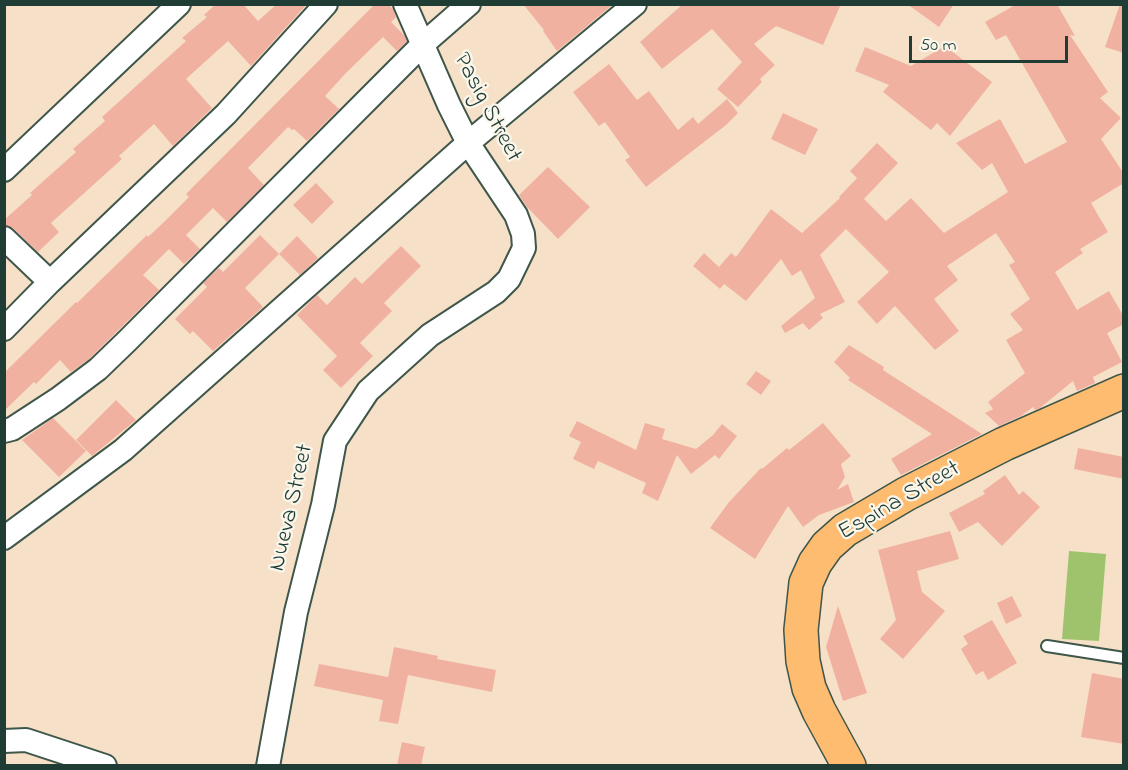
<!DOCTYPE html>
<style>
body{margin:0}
#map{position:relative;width:1128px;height:770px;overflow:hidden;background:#f6e1c8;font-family:"Indie Flower",sans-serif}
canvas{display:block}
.frame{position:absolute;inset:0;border:6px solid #1f3d34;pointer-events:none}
.scale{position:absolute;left:909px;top:36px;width:159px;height:27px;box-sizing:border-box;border:3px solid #1f3d34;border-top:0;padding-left:8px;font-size:18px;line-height:21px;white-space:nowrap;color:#1f3d34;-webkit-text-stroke:4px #fbf7ec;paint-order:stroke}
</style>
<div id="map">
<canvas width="1128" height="770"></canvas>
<div class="frame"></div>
<div class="scale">50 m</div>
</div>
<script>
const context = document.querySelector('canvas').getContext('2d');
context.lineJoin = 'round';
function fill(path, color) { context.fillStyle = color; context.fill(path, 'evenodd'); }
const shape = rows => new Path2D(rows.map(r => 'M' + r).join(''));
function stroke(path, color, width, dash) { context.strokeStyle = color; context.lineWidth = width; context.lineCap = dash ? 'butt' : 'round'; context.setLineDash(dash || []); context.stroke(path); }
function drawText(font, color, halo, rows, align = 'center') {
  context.font = font + ' "Indie Flower",sans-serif'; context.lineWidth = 4.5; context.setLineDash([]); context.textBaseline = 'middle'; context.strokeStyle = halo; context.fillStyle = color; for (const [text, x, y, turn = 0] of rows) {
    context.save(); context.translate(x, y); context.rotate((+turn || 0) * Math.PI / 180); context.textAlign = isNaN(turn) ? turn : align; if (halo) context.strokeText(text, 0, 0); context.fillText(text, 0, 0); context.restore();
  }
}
fill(shape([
 [1069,551,1106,554,1099,641,1062,639]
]), '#9fc36d');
fill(shape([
 [216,4,243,4,258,21,277,4,307,4,251,66,228,41,186,79,212,108,173,146,154,124,119,156,122,159,51,223,59,232,38,252,13,228,4,225,4,220,32,195,30,193,76,152,73,149,105,121,102,117,186,41,182,38,207,17,204,15],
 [375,4,388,4,393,9,396,17,391,22,404,35,407,41,397,51,383,37,345,74,325,96,339,109,307,141,294,129,292,130,288,127,248,168,264,185,227,222,213,208,186,235,200,249,184,264,169,249,143,275,159,290,89,359,71,372,60,360,36,384,34,382,4,411,4,373,76,302,77,303,147,235,148,237,165,221,189,197,186,194],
 [523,4,610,4,611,6,557,51,543,31,544,30],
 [683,4,841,4,823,45,776,26,754,44,775,65,760,79,762,82,738,107,717,89,742,62,712,29,662,69,640,42],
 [907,4,954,4,939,27],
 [1017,4,1057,4,1075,36,1070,35,1108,92,1100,98,1121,118,1101,139,1124,174,1124,183,1091,203,1108,232,1080,249,1083,253,1055,272,1077,310,1109,291,1124,317,1124,324,1107,333,1122,362,1093,377,1095,383,1077,391,1073,381,1040,408,1035,410,1033,407,1021,416,999,426,985,413,993,409,988,402,1025,373,1006,340,1023,330,1010,314,1030,299,1009,265,1015,262,996,233,947,266,958,280,934,299,959,331,935,350,895,306,877,324,857,302,889,272,846,229,820,255,845,302,820,314,823,318,809,330,803,323,785,333,781,326,815,298,801,270,792,276,781,259,746,301,724,284,720,289,693,266,704,253,719,267,731,253,736,257,771,209,802,233,840,198,839,197,857,178,850,171,877,143,898,163,864,199,886,221,911,198,944,233,1008,192,992,163,982,170,956,143,1000,119,1025,164,1067,142,1006,35,996,40,985,22],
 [1120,4,1124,4,1124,53,1105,47],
 [945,46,992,82,950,136,937,123,931,130,883,92,889,85,855,71,865,47,911,66],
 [609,64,637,100,649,91,678,130,693,117,698,124,727,99,738,113,726,125,646,187,625,160,630,157,605,122,599,126,573,92],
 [783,113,818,129,805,155,771,139],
 [548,167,590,207,558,239,527,207,519,195],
 [316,183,334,202,312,224,293,205],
 [260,235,279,254,245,288,263,307,213,351,193,331,190,334,175,319,207,287,203,283,219,268,223,272],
 [297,236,318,258,300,275,279,254],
 [401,246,421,266,384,303,392,311,360,343,373,356,341,388,323,370,337,356,297,315,317,295,327,305,355,277,362,284],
 [849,345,884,367,883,370,982,434,901,475,891,459,932,434,848,380,850,378,834,362],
 [756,371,771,381,761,395,746,384],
 [116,400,136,420,92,456,76,440],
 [53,418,86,451,59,477,22,440],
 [577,421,636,450,645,423,665,429,662,439,696,449,713,435,722,424,737,436,719,459,715,455,691,474,677,455,658,501,642,493,646,483,598,461,594,469,573,459,581,442,569,436],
 [823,423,851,456,841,464,845,477,837,490,848,484,854,502,819,515,803,527,788,506,755,559,710,528,729,502,761,468,762,469,787,448,789,450],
 [1078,448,1124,457,1124,479,1074,469],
 [1005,475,1019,495,1023,491,1040,507,1002,546,978,522,959,532,949,513,985,494,983,491],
 [950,531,959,559,917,571,922,592,945,611,903,659,880,639,896,620,878,550],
 [1012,596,1022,616,1006,624,997,603],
 [838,606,867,693,843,701,826,647],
 [992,620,1017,663,988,680,983,671,976,675,961,649,968,644,963,636],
 [394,647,438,656,437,659,496,670,492,692,408,675,398,724,379,721,383,700,314,686,319,664,388,677],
 [1092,673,1124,679,1124,744,1081,737],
 [402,742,425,747,421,765,397,765]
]), '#f1b1a1');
const lane = shape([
 [1047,646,1124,658]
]);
const street = shape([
 [4,170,179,4],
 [4,238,50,282],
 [4,329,50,282,226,114,326,4],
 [4,431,12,429,58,399,98,369,127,341,422,45,469,4],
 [4,538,123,450,468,143,635,4],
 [4,741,26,740,105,766],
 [268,766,296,612,323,505,335,441,368,391,430,335,496,292,509,279,524,248,523,234,516,215,468,143,449,105,405,4]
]);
const primary = shape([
 [849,766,819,711,809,688,803,661,801,630,806,583,815,563,827,546,845,530,906,494,1004,444,1124,391]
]);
stroke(lane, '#3f564a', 14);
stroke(street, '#3f564a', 26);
stroke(primary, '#3f564a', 36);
stroke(lane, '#fff', 10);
stroke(street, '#fff', 22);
stroke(primary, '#fdbc70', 33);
drawText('24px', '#1f3d34', '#fbf7ec', [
 ["Pasig Street",486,108,62],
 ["Espina Street",900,502,-30],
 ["Nueva Street",293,508,-77]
]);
</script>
